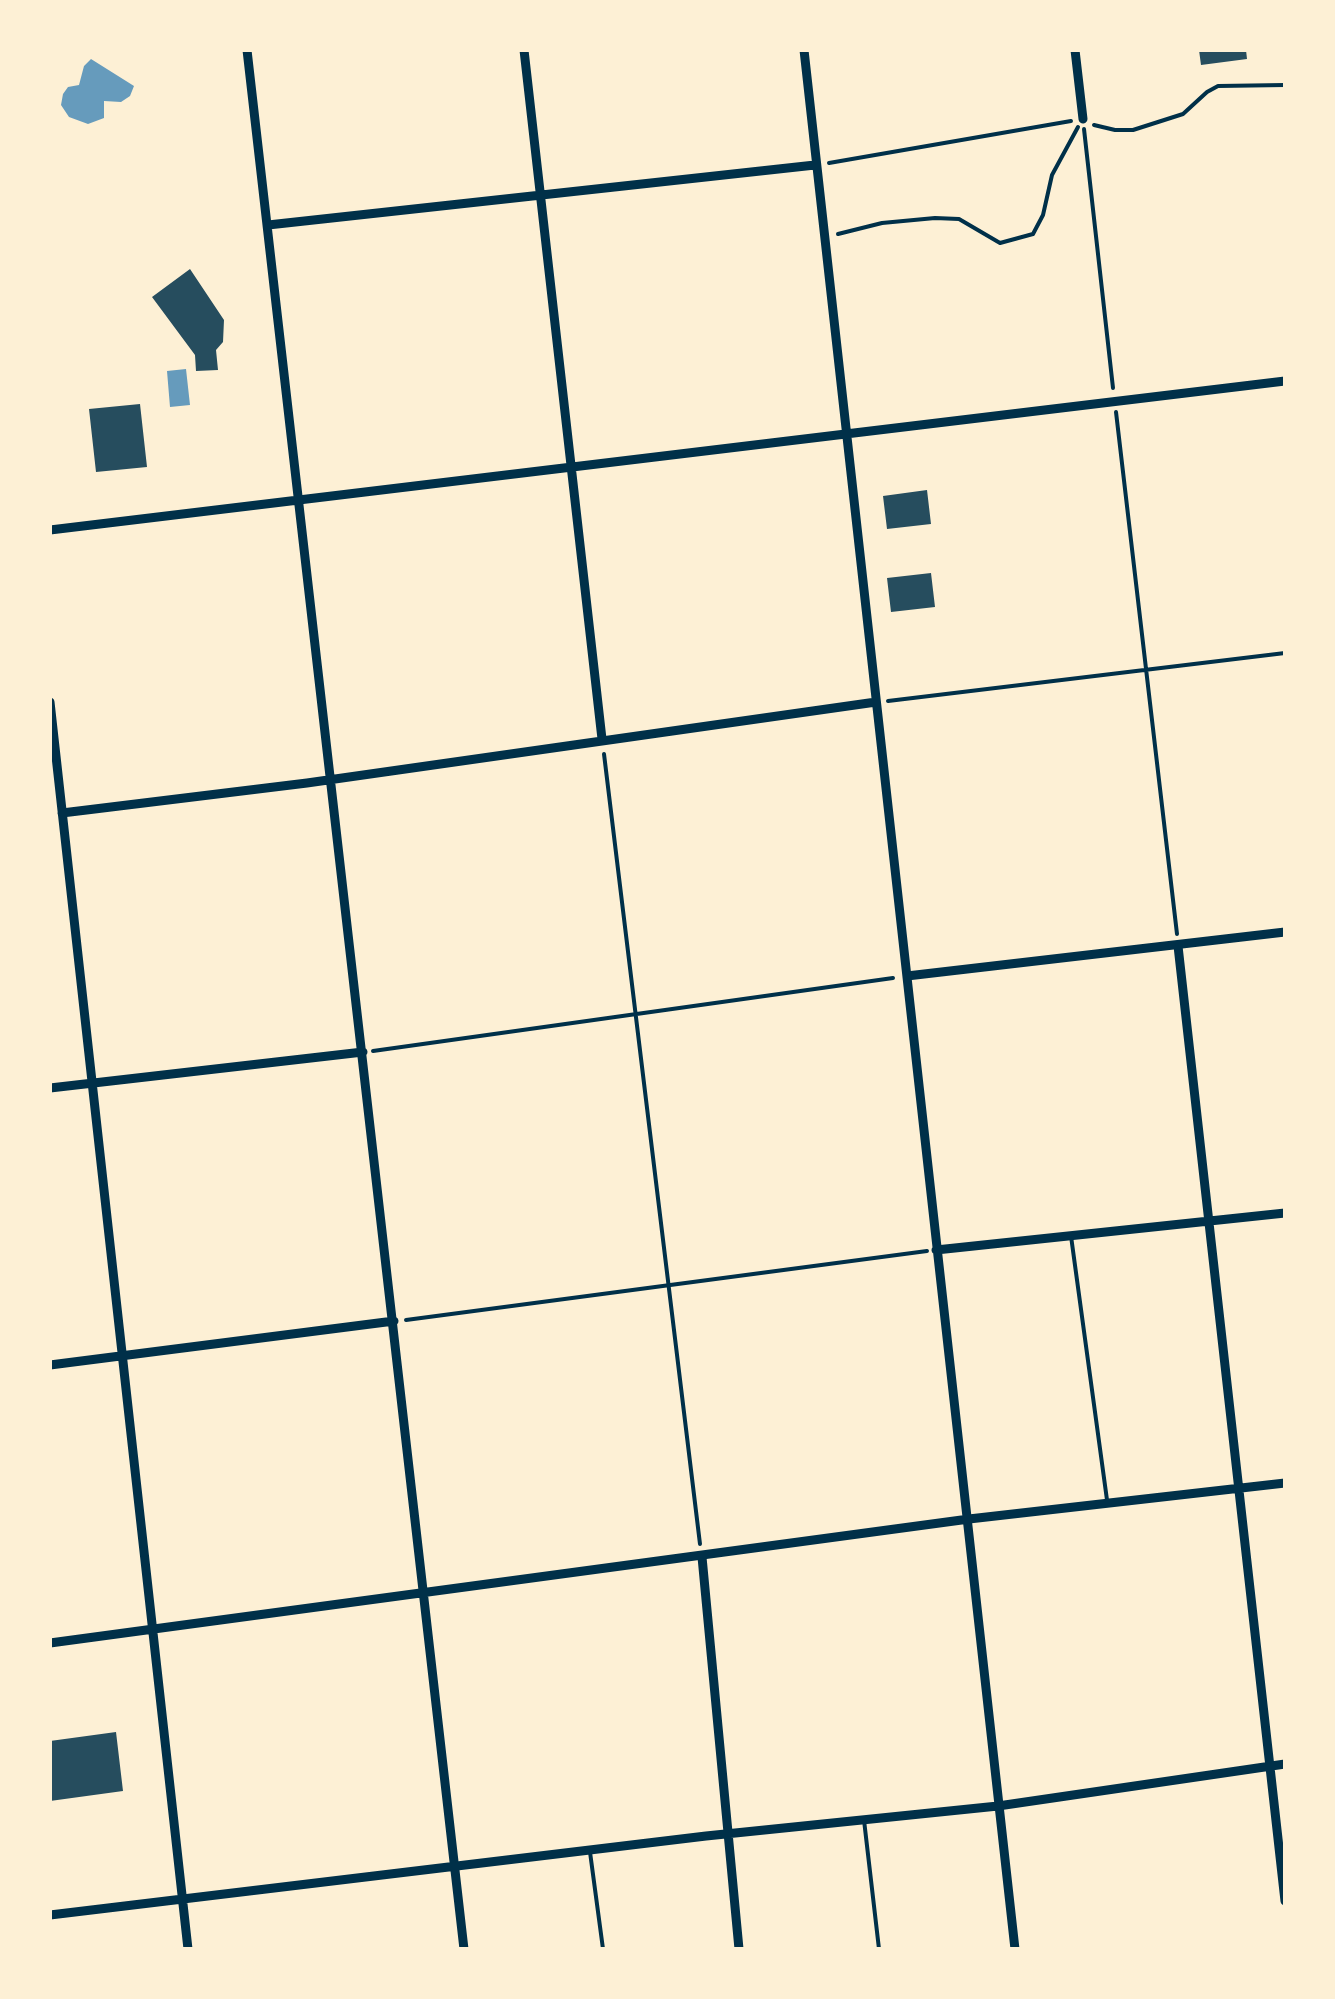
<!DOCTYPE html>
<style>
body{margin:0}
#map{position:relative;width:1335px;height:1999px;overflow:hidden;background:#fdf0d5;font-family:"PT Sans Narrow",sans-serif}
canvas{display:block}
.frame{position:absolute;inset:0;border:52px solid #fdf0d5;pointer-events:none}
</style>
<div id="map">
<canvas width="1335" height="1999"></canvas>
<div class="frame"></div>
</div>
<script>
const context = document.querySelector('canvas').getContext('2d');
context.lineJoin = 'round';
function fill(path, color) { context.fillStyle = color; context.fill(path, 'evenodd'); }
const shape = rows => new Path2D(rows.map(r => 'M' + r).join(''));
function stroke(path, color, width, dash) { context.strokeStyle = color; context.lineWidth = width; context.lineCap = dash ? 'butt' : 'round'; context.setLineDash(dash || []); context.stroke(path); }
fill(shape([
 [91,59,134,86,130,96,121,102,104,101,104,118,88,124,69,117,61,105,63,94,68,87,79,85,84,66],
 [186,369,190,405,170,407,167,371]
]), '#669bbc');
fill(shape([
 [1199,50,1246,50,1247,59,1201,65],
 [190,269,224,320,223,342,216,350,218,370,196,371,195,355,152,297],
 [140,404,147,467,96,472,89,409],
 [927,490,931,524,887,529,883,496],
 [931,573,935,607,891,612,887,578],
 [116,1732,123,1791,50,1801,50,1741]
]), '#264d5e');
stroke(shape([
 [1094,125,1115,130,1133,130,1183,114,1207,92,1218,86,1285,85],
 [1084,129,1113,388],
 [829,163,1071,121],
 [838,234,882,223,935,218,959,219,1000,243,1033,234,1043,215,1052,175,1078,127],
 [1116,412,1177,934],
 [888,701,1285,653],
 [604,754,700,1544],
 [373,1051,893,978],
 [406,1320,927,1251]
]), '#003049', 4);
stroke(shape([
 [1071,1236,1107,1500],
 [864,1820,879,1949],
 [590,1852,603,1949]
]), '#003049', 4);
stroke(shape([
 [247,50,464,1949],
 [524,50,602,739],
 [804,50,1015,1949],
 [1075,50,1083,119],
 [268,225,815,165],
 [50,530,1285,381],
 [50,702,188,1949],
 [62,813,307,783,876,702],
 [1178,946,1285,1901],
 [907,976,1285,932],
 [50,1088,363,1052],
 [936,1250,1285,1213],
 [50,1365,394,1321],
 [702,1557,739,1949],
 [50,1643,969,1519,1285,1483],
 [50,1915,706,1836,998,1806,1285,1764]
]), '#003049', 9);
</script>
